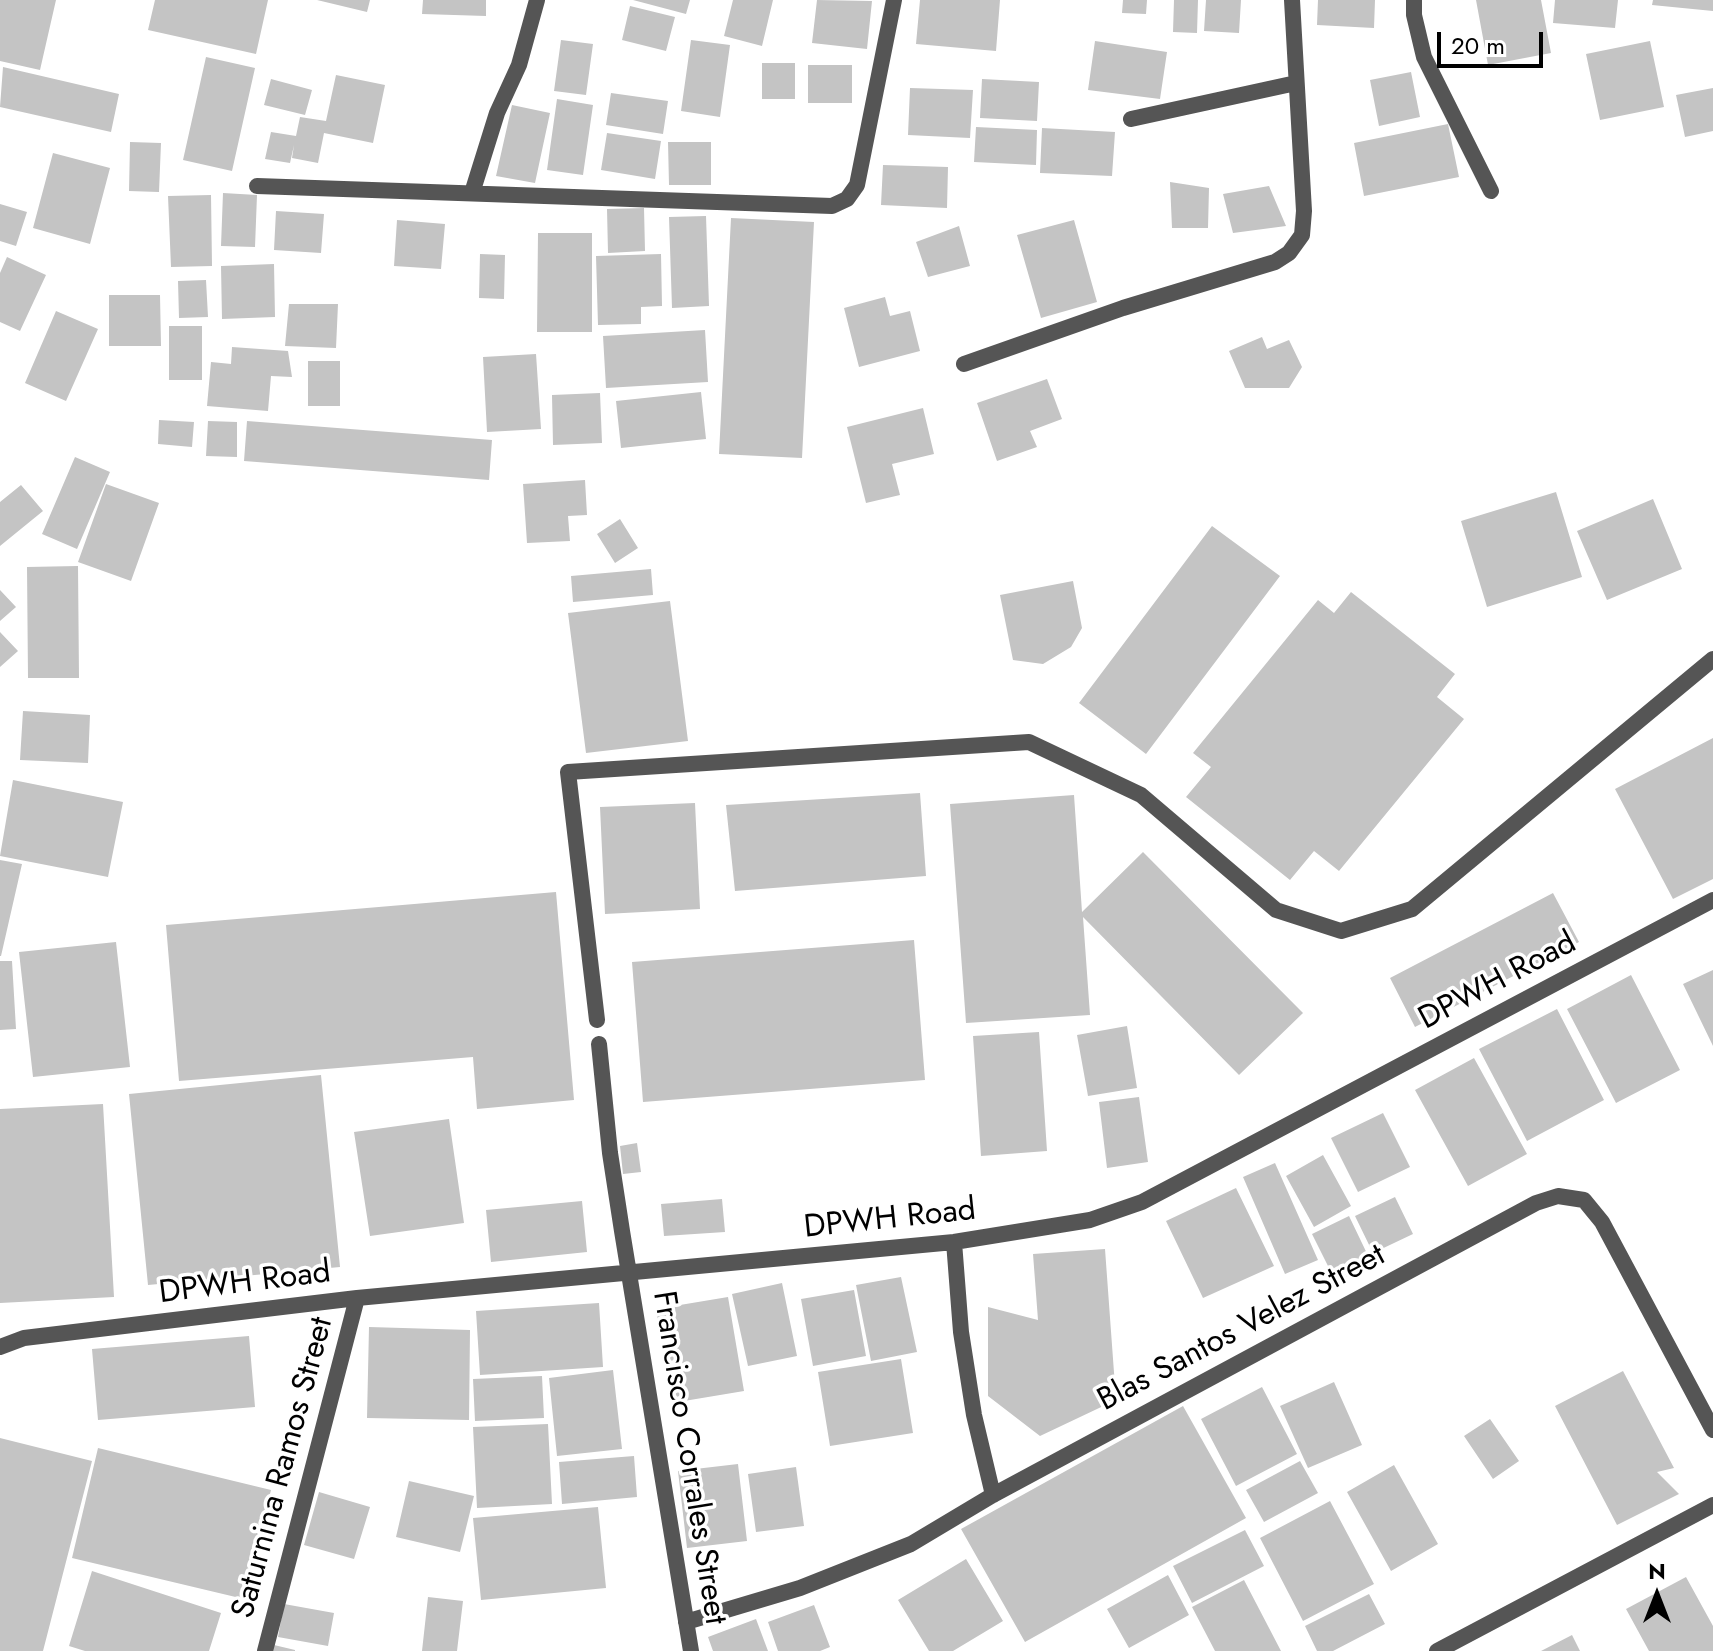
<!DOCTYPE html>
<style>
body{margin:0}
#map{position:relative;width:1713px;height:1651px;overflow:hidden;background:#fff;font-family:Jost,sans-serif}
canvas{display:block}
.north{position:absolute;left:1617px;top:1555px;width:80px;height:80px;-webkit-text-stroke:6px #fff;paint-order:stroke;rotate:0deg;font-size:22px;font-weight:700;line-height:32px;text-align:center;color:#000}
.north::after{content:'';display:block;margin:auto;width:28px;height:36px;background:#000;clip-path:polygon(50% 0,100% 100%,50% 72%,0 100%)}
.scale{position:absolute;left:1437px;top:32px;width:106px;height:36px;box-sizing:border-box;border:4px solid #000;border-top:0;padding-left:10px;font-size:24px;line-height:28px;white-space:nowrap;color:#000;-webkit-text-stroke:6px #fff;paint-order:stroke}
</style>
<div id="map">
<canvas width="1713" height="1651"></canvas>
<div class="north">N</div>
<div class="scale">20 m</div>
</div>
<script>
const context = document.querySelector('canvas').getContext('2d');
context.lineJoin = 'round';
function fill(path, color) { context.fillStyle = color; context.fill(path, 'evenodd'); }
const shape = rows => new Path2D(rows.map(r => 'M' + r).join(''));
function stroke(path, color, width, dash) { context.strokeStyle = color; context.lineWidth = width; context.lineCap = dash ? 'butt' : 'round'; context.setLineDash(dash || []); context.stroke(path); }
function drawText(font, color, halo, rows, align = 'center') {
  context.font = font + ' Jost,sans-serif'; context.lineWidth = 7; context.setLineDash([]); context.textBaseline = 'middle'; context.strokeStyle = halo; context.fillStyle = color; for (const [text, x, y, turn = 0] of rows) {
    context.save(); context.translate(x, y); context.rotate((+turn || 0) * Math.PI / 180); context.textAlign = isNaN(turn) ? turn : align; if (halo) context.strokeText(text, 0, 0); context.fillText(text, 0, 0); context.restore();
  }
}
fill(shape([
 [0,0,56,0,40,70,0,61],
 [155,0,268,0,256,54,148,30],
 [317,0,370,0,367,12],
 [423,0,486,0,486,16,422,14],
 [633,0,690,0,686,14],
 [733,0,773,0,762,46,724,36],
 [817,0,872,1,867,49,812,43],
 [920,0,1000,0,996,51,916,44],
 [1123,0,1147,0,1146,14,1122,13],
 [1174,0,1198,0,1197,33,1173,32],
 [1206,0,1241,0,1239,33,1204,31],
 [1318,0,1375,0,1374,28,1317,25],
 [1476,0,1541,0,1551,53,1488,65],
 [1555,0,1618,0,1615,28,1553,23],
 [1653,0,1713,0,1713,11,1652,5],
 [630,6,675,17,666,51,622,40],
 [561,40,593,44,586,95,554,91],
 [691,40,730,45,720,117,681,111],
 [1095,41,1167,52,1160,99,1088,90],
 [1650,41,1664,107,1600,120,1586,54],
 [206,57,255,68,232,171,183,160],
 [762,63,795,63,795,99,762,99],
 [808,65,852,65,852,103,808,103],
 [3,67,119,94,111,132,0,107],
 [1411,72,1420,117,1379,126,1370,80],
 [336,75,385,85,373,143,324,133,318,163,292,158,294,145,290,163,265,159,271,132,296,136,300,117,326,121],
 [271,79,312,90,305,115,264,105],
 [982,79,1039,82,1037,121,980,118],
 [910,88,973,90,970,138,908,135],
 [1713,88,1713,131,1685,137,1676,95],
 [611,93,668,101,663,134,606,125],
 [557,99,593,105,583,175,547,170],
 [512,105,550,113,535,183,496,176],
 [1448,124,1459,177,1364,196,1354,143],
 [976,127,1037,130,1036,165,974,162],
 [1042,128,1115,132,1112,176,1040,173],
 [607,133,661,141,655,179,601,170],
 [130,142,161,143,159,192,129,191],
 [668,142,711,142,711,185,669,185],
 [53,153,110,168,90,244,33,228],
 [883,165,948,167,947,208,881,205],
 [1170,182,1209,188,1208,228,1172,228],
 [1269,186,1286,226,1233,233,1223,194],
 [223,193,257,195,255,247,221,246],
 [211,195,212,266,171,267,168,196],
 [0,204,27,212,16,246,0,241],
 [644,208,645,251,608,253,607,209],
 [276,211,324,214,321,253,274,250],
 [706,216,709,306,672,308,669,217],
 [731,218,814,222,802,458,719,454],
 [397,220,445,224,441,269,394,266],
 [1074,220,1097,302,1041,318,1017,235],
 [959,226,970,266,928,277,916,242],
 [538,233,592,233,592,332,537,332],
 [480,254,505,255,504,299,479,298],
 [661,254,662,306,641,307,641,324,598,325,596,256],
 [7,257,46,275,20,331,0,322,0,273],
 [274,264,275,317,222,319,221,266],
 [206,280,208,317,179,318,178,281],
 [109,295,160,295,161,346,109,346],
 [885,297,890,316,910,311,920,351,859,367,844,308],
 [289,304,338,304,336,348,285,346],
 [56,311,98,329,66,401,25,383],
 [169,326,202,326,202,380,169,380],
 [705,330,708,382,606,388,603,336],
 [1262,337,1267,349,1289,340,1302,367,1289,388,1245,388,1229,351],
 [232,347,288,351,292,377,271,376,268,411,207,406,211,362,231,364],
 [536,354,541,429,487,432,483,357],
 [308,361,340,361,340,406,308,406],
 [1047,379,1062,419,1030,431,1037,447,997,461,977,403],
 [701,392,706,439,621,448,616,401],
 [600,393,602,443,553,445,552,395],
 [923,408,934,454,892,464,900,495,866,503,847,427],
 [159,420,194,422,192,447,158,444],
 [208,421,237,422,237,457,206,456],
 [247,421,492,440,489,480,244,461],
 [75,457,110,472,77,549,42,534],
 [585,480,587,515,568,516,570,541,527,543,523,484],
 [106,484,159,503,131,581,78,562],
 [21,485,43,511,0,546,0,502],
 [1556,492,1582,577,1487,607,1461,521],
 [1653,499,1682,569,1607,600,1577,531],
 [620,519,638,548,615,563,597,534],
 [1212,526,1280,576,1146,754,1079,703],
 [78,566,79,678,28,678,27,567],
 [651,569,653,595,573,602,571,576],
 [1073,581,1082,628,1071,647,1043,664,1013,660,1000,595],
 [0,590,16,607,0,621],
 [1351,592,1455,674,1437,697,1464,719,1339,871,1314,851,1290,880,1186,797,1211,767,1193,753,1318,600,1334,613],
 [670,601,688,741,586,753,568,613],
 [0,632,18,651,0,667],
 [23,711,90,715,88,763,20,760],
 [1713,738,1713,879,1673,899,1615,789],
 [13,780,123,802,108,877,0,856],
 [920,793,926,876,735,891,726,805],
 [1074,795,1082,912,1143,852,1303,1013,1239,1075,1083,917,1090,1015,966,1023,950,804],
 [695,803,700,909,605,914,600,807],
 [0,860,22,864,1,956,0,956],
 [556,892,574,1100,477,1109,473,1057,179,1081,166,925],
 [1553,893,1579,942,1415,1027,1390,978],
 [914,940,925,1080,643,1102,632,962],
 [116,942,130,1067,33,1077,19,952],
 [0,961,12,961,16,1029,0,1030],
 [1713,970,1713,1046,1683,984],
 [1631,975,1680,1070,1616,1103,1567,1009],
 [1557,1009,1604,1100,1527,1141,1479,1049],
 [1127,1026,1137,1088,1088,1096,1077,1035],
 [1039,1032,1047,1151,981,1156,973,1036],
 [1474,1058,1527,1154,1468,1186,1415,1090],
 [321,1075,340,1267,148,1285,129,1094],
 [1139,1097,1148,1162,1107,1168,1099,1102],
 [103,1104,114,1297,0,1303,0,1109],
 [1383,1113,1410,1167,1358,1192,1331,1138],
 [449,1119,464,1223,370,1236,354,1132],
 [637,1143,641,1172,623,1174,620,1146],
 [1323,1155,1351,1206,1314,1227,1286,1176],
 [1275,1163,1318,1260,1285,1274,1243,1177],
 [1236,1188,1274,1266,1203,1298,1166,1221],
 [1395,1197,1413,1234,1373,1253,1355,1216],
 [722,1199,725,1232,664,1236,661,1204],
 [582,1201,587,1252,491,1262,486,1210],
 [1349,1216,1372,1264,1336,1282,1312,1234],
 [1105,1249,1116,1400,1040,1436,988,1396,988,1307,1038,1320,1033,1254],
 [901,1277,917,1352,871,1361,856,1285],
 [782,1283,797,1356,748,1366,732,1294],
 [854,1290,866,1356,813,1366,801,1299],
 [728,1297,744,1391,672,1403,656,1309],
 [599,1303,603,1367,480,1375,476,1311],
 [369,1327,470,1330,469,1420,367,1418],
 [249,1336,255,1407,98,1420,92,1349],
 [901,1359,913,1433,830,1446,818,1372],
 [613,1370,622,1449,557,1456,549,1378],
 [1623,1371,1674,1468,1657,1472,1679,1494,1617,1525,1555,1406],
 [542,1376,544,1418,475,1421,473,1379],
 [1334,1382,1362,1445,1308,1468,1280,1406],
 [1262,1387,1297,1454,1236,1486,1201,1419],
 [1183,1406,1246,1518,1025,1642,961,1529],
 [1490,1419,1519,1461,1493,1479,1464,1436],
 [548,1424,552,1504,477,1508,473,1427],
 [0,1438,92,1461,43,1651,0,1651],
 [98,1448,271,1490,244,1599,72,1558],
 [634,1456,637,1497,562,1504,559,1462],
 [1300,1461,1318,1493,1264,1522,1246,1490],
 [738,1464,747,1541,687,1548,678,1471],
 [1394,1465,1438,1544,1391,1571,1347,1492],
 [796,1467,804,1526,756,1532,748,1474],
 [409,1481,474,1496,460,1552,396,1537],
 [319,1492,370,1507,354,1559,304,1545],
 [1330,1501,1374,1584,1303,1621,1260,1538],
 [598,1507,606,1588,481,1600,473,1518],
 [1245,1530,1264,1566,1192,1603,1173,1566],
 [966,1559,1003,1621,953,1651,929,1651,898,1600],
 [92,1571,221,1613,209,1651,85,1651,69,1646],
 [1168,1575,1189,1615,1129,1648,1107,1609],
 [1686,1577,1713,1626,1713,1651,1649,1651,1626,1609],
 [1244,1580,1281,1651,1215,1651,1192,1607],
 [1369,1594,1385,1624,1333,1651,1317,1651,1305,1626],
 [428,1597,463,1601,457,1651,422,1651],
 [284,1604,334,1613,328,1646,278,1637],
 [814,1605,830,1647,820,1651,778,1651,768,1622],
 [756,1619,768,1651,713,1651,708,1637],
 [1572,1635,1580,1651,1541,1651],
 [274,1645,295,1650,295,1651,273,1651]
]), '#c4c4c4');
stroke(shape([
 [1414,0,1414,15,1424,57,1491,191],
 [1131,119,1296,83],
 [257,186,832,206,847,199,857,185,894,0],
 [472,193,497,113,519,65,537,0],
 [964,364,1123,308,1275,262,1289,253,1302,235,1304,211,1292,0],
 [597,1020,568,772,1029,742,1141,795,1276,910,1341,931,1412,909,1713,659],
 [599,1044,610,1153,622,1231,691,1651],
 [954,1242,961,1332,974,1415,993,1495],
 [0,1347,24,1338,357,1298,954,1242,1090,1220,1142,1202,1713,900],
 [686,1622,800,1588,911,1544,993,1495,1536,1203,1558,1196,1584,1200,1602,1222,1713,1430],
 [265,1651,357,1298],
 [1437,1651,1713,1505]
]), '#555', 16);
drawText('32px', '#000', '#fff', [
 ["DPWH Road",1498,982,-28],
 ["DPWH Road",890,1220,-6],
 ["DPWH Road",245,1284,-7],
 ["Blas Santos Velez Street",1242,1329,-28],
 ["Francisco Corrales Street",688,1458,81],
 ["Saturnina Ramos Street",284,1468,-75]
]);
</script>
